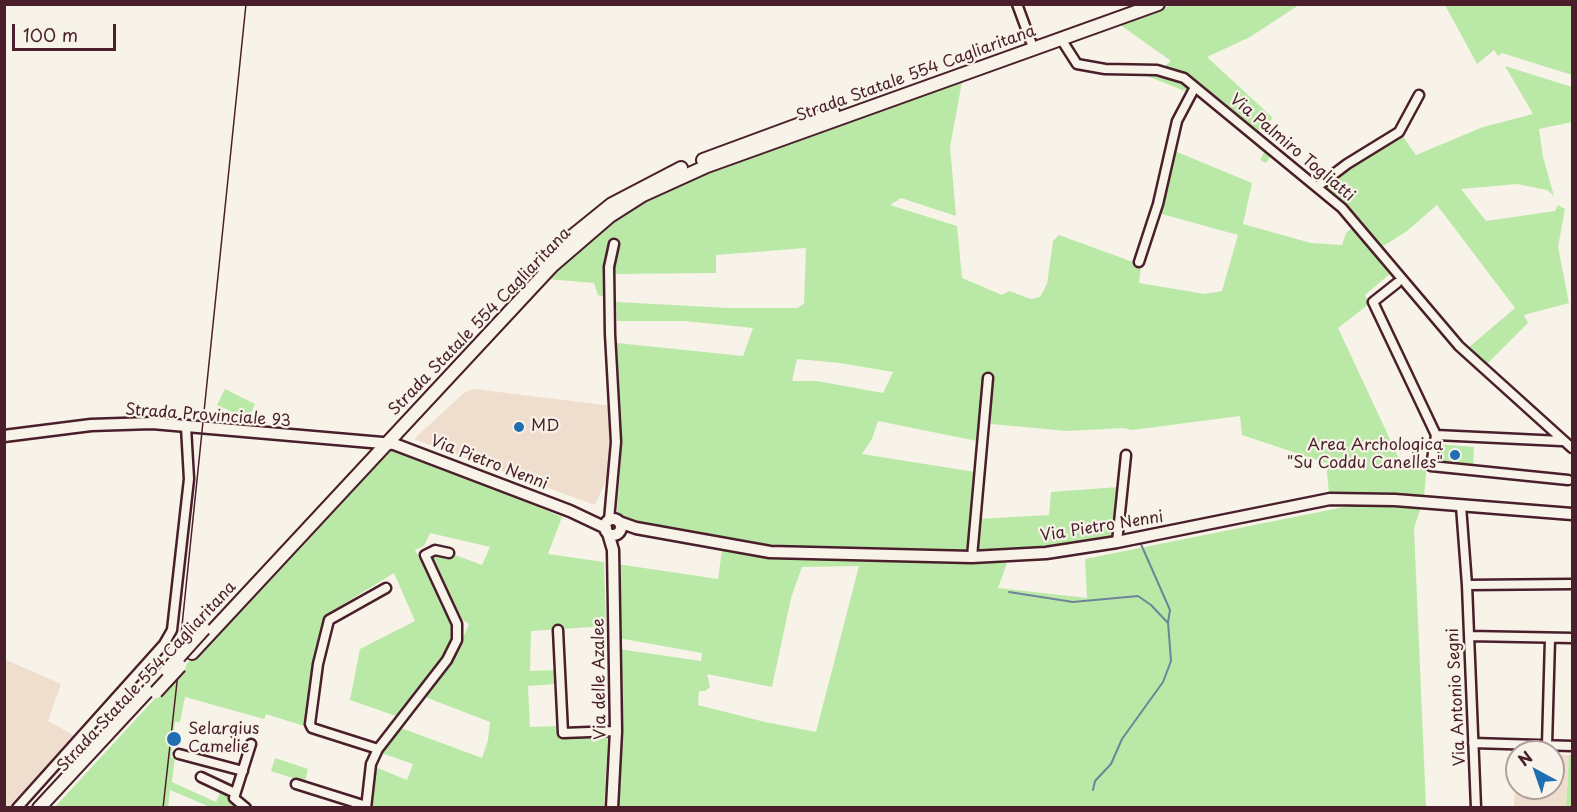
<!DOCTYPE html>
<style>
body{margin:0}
#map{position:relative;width:1577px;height:812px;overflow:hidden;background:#f7f3e8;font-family:"Playpen Sans",sans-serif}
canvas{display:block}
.frame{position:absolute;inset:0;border:6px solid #4a1f2b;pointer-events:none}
.north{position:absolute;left:1505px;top:740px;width:60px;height:60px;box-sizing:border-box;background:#f7f3e8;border:2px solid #b29e9c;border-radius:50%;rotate:320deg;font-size:16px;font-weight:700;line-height:24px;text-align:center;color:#4a1f2b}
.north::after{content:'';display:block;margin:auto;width:21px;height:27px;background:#1f6fb2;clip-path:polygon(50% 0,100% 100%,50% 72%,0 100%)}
.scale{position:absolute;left:12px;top:24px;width:104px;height:27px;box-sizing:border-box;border:3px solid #4a1f2b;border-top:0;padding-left:8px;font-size:18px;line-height:21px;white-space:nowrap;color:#4a1f2b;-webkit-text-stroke:4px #f7f3e8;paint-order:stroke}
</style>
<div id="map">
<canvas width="1577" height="812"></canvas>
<div class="frame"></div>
<div class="north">N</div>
<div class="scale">100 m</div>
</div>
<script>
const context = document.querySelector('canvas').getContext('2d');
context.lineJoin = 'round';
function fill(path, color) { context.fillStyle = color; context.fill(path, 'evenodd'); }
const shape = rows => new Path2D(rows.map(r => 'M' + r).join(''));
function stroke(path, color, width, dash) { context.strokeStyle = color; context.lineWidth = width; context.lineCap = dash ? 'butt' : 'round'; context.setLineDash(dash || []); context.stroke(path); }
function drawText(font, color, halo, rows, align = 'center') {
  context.font = font + ' "Playpen Sans",sans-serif'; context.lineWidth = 4.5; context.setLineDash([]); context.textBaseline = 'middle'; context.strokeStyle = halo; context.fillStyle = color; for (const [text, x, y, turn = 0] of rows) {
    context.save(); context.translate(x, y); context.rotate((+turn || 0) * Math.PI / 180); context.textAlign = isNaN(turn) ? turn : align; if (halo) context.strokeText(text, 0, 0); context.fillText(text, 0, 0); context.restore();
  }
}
fill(shape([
 [474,389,612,406,610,472,595,505,414,439,465,392],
 [4,659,61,684,48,721,82,740,22,807,5,807],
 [1517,754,1517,788,1553,788,1553,755,1569,755,1566,807,1514,806]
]), '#efddcd');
fill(shape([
 [1172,5,1299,5,1250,37,1207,57,1273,118,1257,132,1184,74,1165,66,1171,61,1119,24],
 [1445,5,1572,5,1572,75,1502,53,1498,56,1494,50,1477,64],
 [1505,66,1572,87,1572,122,1539,129,1543,157,1554,196,1547,190,1517,184,1461,189,1486,221,1555,211,1558,205,1565,209,1558,247,1569,303,1524,315,1528,323,1486,365,1468,348,1515,308,1437,205,1407,231,1382,247,1377,246,1323,187,1323,183,1401,134,1416,155,1483,127,1533,114],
 [1153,72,1186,83,1189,88,1185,91,1142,74],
 [958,81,962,82,950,147,956,216,901,198,890,205,957,226,962,278,1002,295,1009,291,1031,299,1040,297,1047,284,1053,241,1059,235,1141,265,1139,283,1205,294,1222,291,1238,235,1158,213,1172,150,1252,183,1243,224,1311,243,1342,245,1346,233,1354,226,1392,272,1365,295,1369,304,1338,328,1403,467,1427,463,1424,497,1329,494,1326,463,1242,435,1240,416,1132,430,1123,428,1067,431,991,424,990,379,977,441,878,421,872,439,862,454,975,472,969,551,780,549,629,522,617,511,622,444,615,353,617,343,743,356,753,328,684,321,617,321,616,302,729,308,797,308,804,304,806,248,716,255,716,273,613,274,613,260,617,244,614,239,609,248,606,298,598,295,594,283,547,279,573,250,628,209,675,183],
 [797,359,840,363,893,372,883,393,817,381,792,381],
 [1195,93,1199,93,1272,154,1266,163,1260,160,1264,153],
 [225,389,255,404,248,419,217,405],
 [1438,444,1474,447,1473,467,1436,464],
 [389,449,444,467,562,517,548,554,604,562,606,626,531,631,530,671,556,670,556,684,528,686,530,727,558,726,558,736,608,736,604,807,370,807,375,767,407,780,413,764,381,753,401,728,482,758,488,740,490,722,425,697,459,647,469,624,455,615,430,560,431,555,455,555,482,565,490,547,430,533,424,546,415,550,451,616,453,641,435,669,396,716,350,700,360,649,415,621,394,573,324,616,304,726,266,714,264,719,185,697,180,722,175,722,171,758,175,756,172,782,216,802,221,791,240,807,210,807,170,790,168,807,54,808,230,617],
 [1118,487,1113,536,1050,547,975,551,978,519,1049,515,1051,492],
 [1354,505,1421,507,1414,528,1426,807,617,807,620,724,618,649,701,661,702,653,618,638,617,564,718,579,722,550,804,559,1007,563,998,588,1087,598,1085,559],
 [859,566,816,732,765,722,698,705,699,691,705,691,710,687,707,674,772,687,791,598,802,567],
 [1569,755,1572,755,1572,807,1566,807],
 [275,758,308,769,305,782,271,771]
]), '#bae9a7');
stroke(shape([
 [1009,592,1073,602,1138,596,1151,605,1168,623],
 [1093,790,1095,781,1111,764,1122,739,1163,682,1171,661,1168,622,1170,610,1140,542]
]), '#6d849b', 2);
const minor = shape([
 [1017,4,1031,42],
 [1061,39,1077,64,1105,69,1157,70,1184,78,1342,208,1459,346,1572,448],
 [1318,186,1347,164,1399,132,1419,95],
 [1139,262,1158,204,1177,121,1195,87],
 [1397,283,1373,302,1436,435,1561,441],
 [1436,435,1431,466,1568,480],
 [1461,506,1467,585,1476,808],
 [609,520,616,442,610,334,609,267,614,244],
 [1117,542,1126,455],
 [972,557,988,378],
 [1467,585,1572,584],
 [558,630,563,733,616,731],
 [1469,636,1572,638],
 [1473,743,1572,746],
 [1547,745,1550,639],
 [378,749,312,728,310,724,318,664,329,620,386,588],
 [179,754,243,771],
 [201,777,235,793],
 [296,784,366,806],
 [17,808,164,644,172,630,189,479,186,427],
 [246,808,234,798,251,744],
 [366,808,371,764,378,749,447,660,457,640,457,624,425,555,435,550,449,553]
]);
const tertiary = shape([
 [4,436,91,425,152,423,394,444,570,511,606,528],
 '605 527a8 8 0 1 1 16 0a8 8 0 1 1-16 0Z',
 [619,522,636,528,770,552,972,557,1046,553,1117,542,1330,499,1395,500,1572,514],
 [608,533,613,550,616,731,612,808]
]);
const primary = shape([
 [703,160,833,112],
 [542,266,565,242,612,204,681,168],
 [192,653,552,266,610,216,643,195,707,166,1158,4],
 [39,808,167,670]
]);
stroke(minor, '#4a1f2b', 13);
stroke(tertiary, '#4a1f2b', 15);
stroke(primary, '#4a1f2b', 16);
stroke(minor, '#f7f3e8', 8);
stroke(tertiary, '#f7f3e8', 10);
stroke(primary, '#f7f3e8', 12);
stroke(shape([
 [180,645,246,4],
 [163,808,178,673]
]), '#4a1f2b', 1.5);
const primaryBridge = shape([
 [167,670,204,629],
 [156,692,180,666]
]);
stroke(primaryBridge, '#4a1f2b', 16, []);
stroke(primaryBridge, '#f7f3e8', 12);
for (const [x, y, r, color] of [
 [519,427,6,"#1f6fb2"],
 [1455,455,6,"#1f6fb2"],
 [174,739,8,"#1f6fb2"]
]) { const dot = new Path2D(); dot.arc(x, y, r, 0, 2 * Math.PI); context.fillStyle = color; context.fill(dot); stroke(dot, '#f7f3e8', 2); }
drawText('16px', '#4a1f2b', '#f7f3e8', [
 ["Strada Statale 554 Cagliaritana",916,74,-20],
 ["Via Palmiro Togliatti",1292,148,40],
 ["Strada Statale 554 Cagliaritana",480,322,-46],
 ["Strada Provinciale 93",208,416,4],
 ["Via Pietro Nenni",489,463,21],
 ["Via Pietro Nenni",1102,527,-9],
 ["Strada Statale 554 Cagliaritana",147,677,-47],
 ["Via delle Azalee",600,679,-91],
 ["Via Antonio Segni",1457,697,-93]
]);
drawText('16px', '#4a1f2b', '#f7f3e8', [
 ["MD",531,427],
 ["Area Archologica",1443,446,"right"],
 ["\"Su Coddu Canelles\"",1443,464,"right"],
 ["Selargius",188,730],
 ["Camelie",188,748]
], 'left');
</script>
